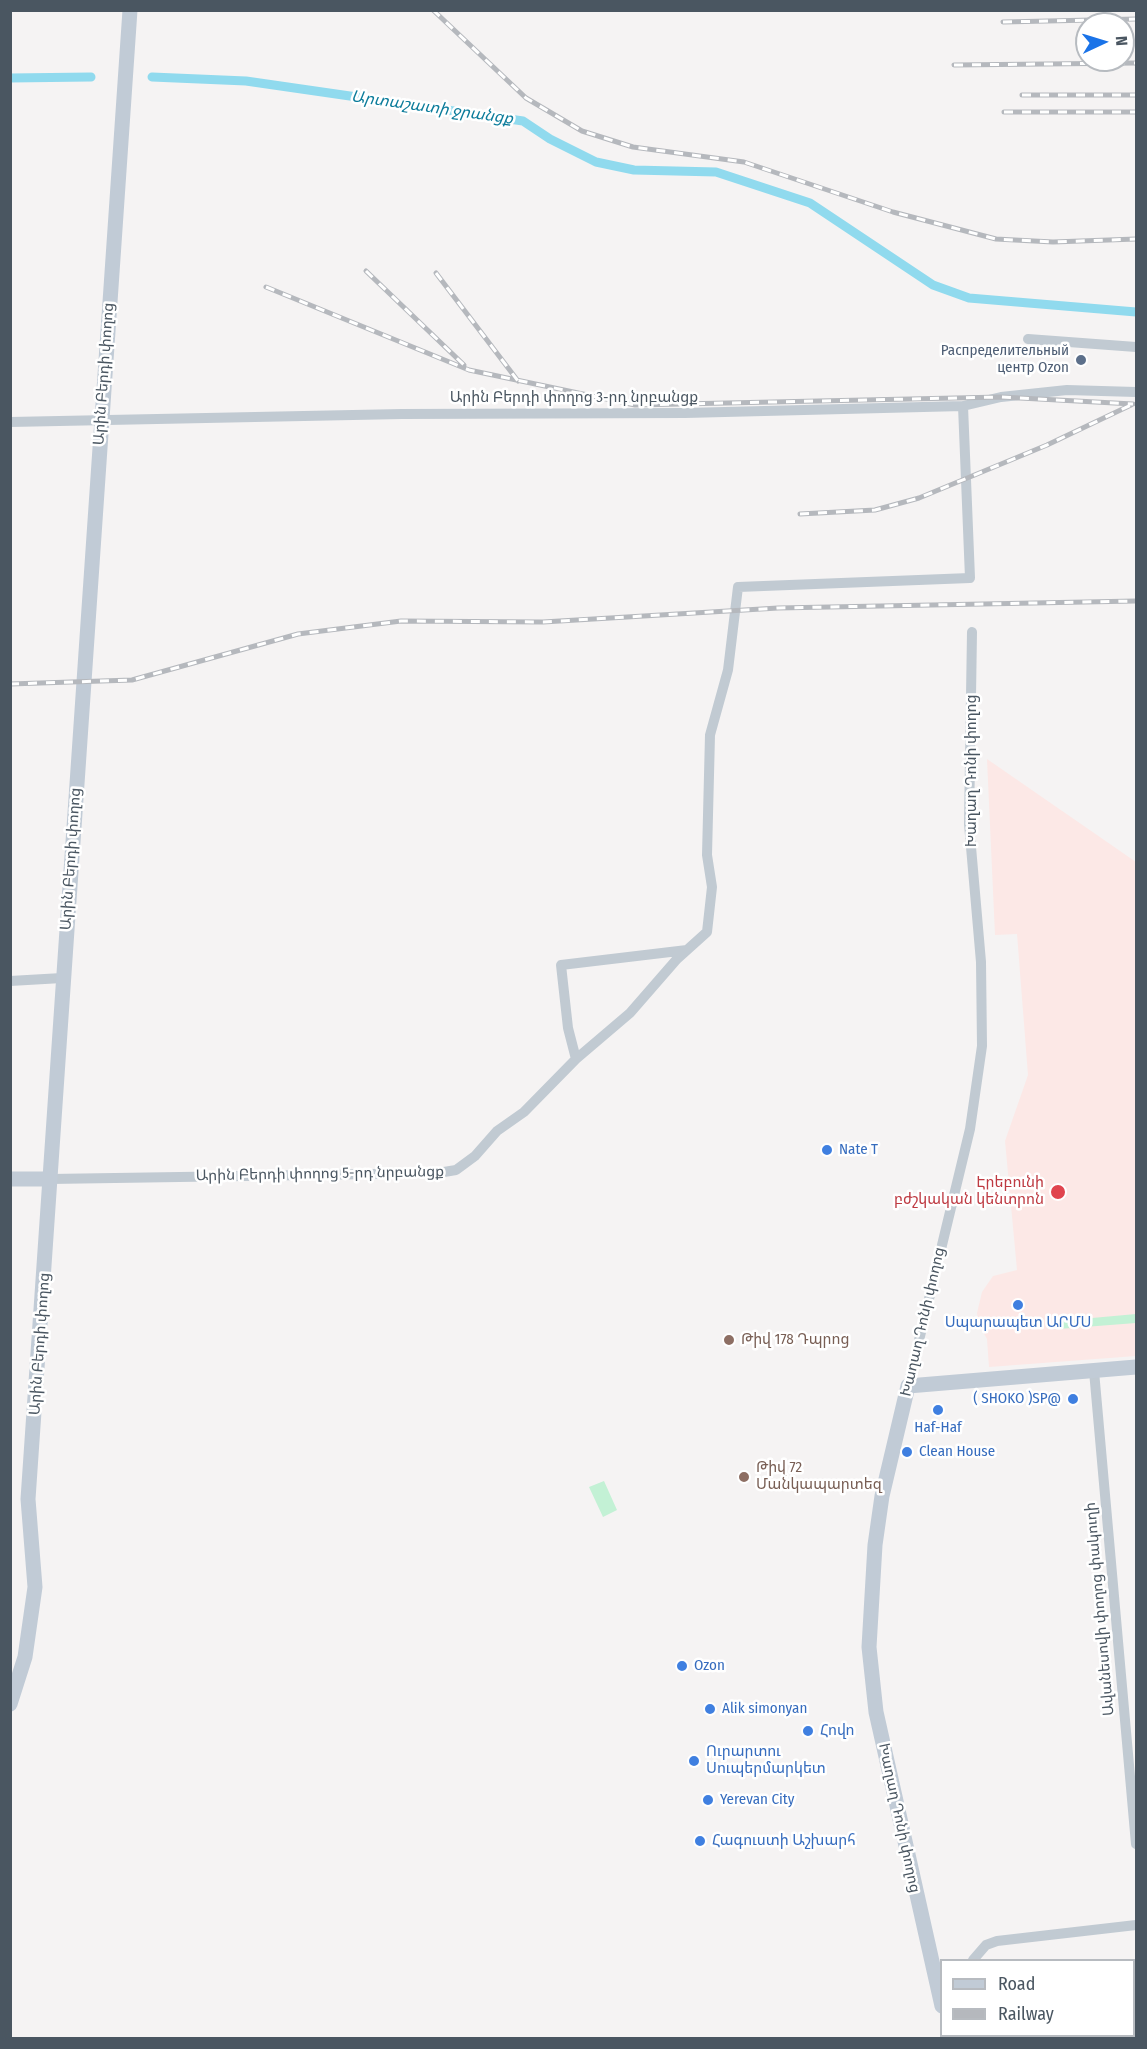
<!DOCTYPE html>
<meta charset="utf-8">
<style>
body{margin:0}
#map{position:relative;width:1147px;height:2049px;overflow:hidden;background:#f5f3f3;font-family:"Fira Sans Condensed",sans-serif}
canvas{display:block}
.frame{position:absolute;inset:0;border:12px solid #4a5661;pointer-events:none}
.legend{position:absolute;left:940px;top:1959px;width:195px;height:78px;box-sizing:border-box;background:#fff;border:2px solid #b7bbc0;margin:0;padding:8px 10px;list-style:none;font-size:18px;color:#4a5661}
.legend li{display:flex;align-items:center;gap:12px;height:30px}
.legend b{width:30px;border:2px solid #b7bbc0}
.north{position:absolute;left:1075px;top:12px;width:60px;height:60px;box-sizing:border-box;background:#fff;border:2px solid #b7bbc0;border-radius:50%;rotate:86deg;font-size:16px;font-weight:700;line-height:24px;text-align:center;color:#4a5661}
.north::after{content:'';display:block;margin:auto;width:21px;height:27px;background:#1a73e8;clip-path:polygon(50% 0,100% 100%,50% 72%,0 100%)}
</style>
<div id="map">
<canvas width="1147" height="2049"></canvas>
<div class="frame"></div>
<ul class="legend">
<li><b style="height:8px;background:#c1cbd6"></b>Road</li>
<li><b style="height:8px;background:#b5b8bd"></b>Railway</li>
</ul>
<div class="north">N</div>
</div>
<script>
const context = document.querySelector('canvas').getContext('2d');
context.lineJoin = 'round';
function fill(path, color) { context.fillStyle = color; context.fill(path, 'evenodd'); }
const shape = rows => new Path2D(rows.map(r => 'M' + r).join(''));
function stroke(path, color, width, dash) { context.strokeStyle = color; context.lineWidth = width; context.lineCap = dash ? 'butt' : 'round'; context.setLineDash(dash || []); context.stroke(path); }
function drawText(font, color, halo, rows, align = 'center') {
  context.font = font + ' "Fira Sans Condensed","Noto Sans Armenian",sans-serif'; context.lineWidth = 5; context.setLineDash([]); context.textBaseline = 'middle'; context.strokeStyle = halo; context.fillStyle = color; for (const [text, x, y, turn = 0] of rows) {
    context.save(); context.translate(x, y); context.rotate((+turn || 0) * Math.PI / 180); context.textAlign = isNaN(turn) ? turn : align; if (halo) context.strokeText(text, 0, 0); context.fillText(text, 0, 0); context.restore();
  }
}
fill(shape([
 [987,759,1136,862,1136,1356,989,1367,987,1339,979,1325,977,1313,982,1292,993,1276,1017,1270,1005,1141,1028,1075,1017,934,995,935]
]), '#fce8e6');
fill(shape([
 [1136,1314,1136,1323,1058,1329,1059,1321],
 [604,1481,617,1510,603,1517,589,1487]
]), '#c3f1d5');
stroke(shape([
 [152,77,246,81,523,121,550,139,596,162,634,170,716,172,810,203,933,285,969,298,1136,312],
 [10,78,91,77]
]), '#90daee', 9);
stroke(shape([
 [1028,339,1136,347],
 [10,422,402,414,685,413,963,406,1001,397,1067,390,1136,392],
 [10,981,62,978],
 [576,1059,568,1028,561,965,687,950],
 [50,1179,438,1173,456,1170,475,1156,497,1131,524,1112,576,1059,630,1013,677,959,707,932,712,887,707,855,710,735,728,670,738,587,970,578,963,406],
 [1094,1371,1136,1844],
 [908,1386,970,1129,982,1046,981,962,969,824,972,632],
 [973,1960,986,1945,997,1941,1136,1925],
 [986,2036,987,2038]
]), '#c1cad2', 10);
stroke(shape([
 [10,1179,50,1179],
 [10,1704,25,1657,35,1587,28,1499,130,10],
 [942,2006,876,1712,869,1647,875,1545,882,1496,908,1386,1136,1367],
 [949,2036,950,2038]
]), '#c1cbd6', 15);
const rail = shape([
 [433,10,526,98,582,131,633,147,744,162,893,212,996,239,1053,242,1136,239],
 [1003,22,1136,19],
 [954,65,1136,63],
 [1022,95,1136,95],
 [1004,112,1136,112],
 [366,271,464,365],
 [436,273,518,381],
 [266,287,469,370,635,405,1001,397,1133,404],
 [800,514,875,510,919,498,1047,445,1131,405],
 [10,684,132,680,298,634,401,621,543,622,778,608,1136,601]
]);
stroke(rail, '#b5b8bd', 5);
stroke(rail, '#fff', 3, [9]);
for (const [x, y, r, color] of [
 [1081,360,6,"#5c6f8a"],
 [827,1150,6,"#3f7fe0"],
 [1058,1192,8,"#e0444e"],
 [1018,1305,6,"#3f7fe0"],
 [729,1340,6,"#8d6e63"],
 [1073,1399,6,"#3f7fe0"],
 [938,1410,6,"#3f7fe0"],
 [907,1452,6,"#3f7fe0"],
 [744,1477,6,"#8d6e63"],
 [682,1666,6,"#3f7fe0"],
 [710,1709,6,"#3f7fe0"],
 [808,1731,6,"#3f7fe0"],
 [694,1761,6,"#3f7fe0"],
 [708,1800,6,"#3f7fe0"],
 [700,1841,6,"#3f7fe0"]
]) { const dot = new Path2D(); dot.arc(x, y, r, 0, 2 * Math.PI); context.fillStyle = color; context.fill(dot); stroke(dot, '#fff', 2); }
drawText('15px', '#4e5e75', '#fff', [
 ["Распределительный",1069,351],
 ["центр Ozon",1069,368]
], 'right');
drawText('15px', '#4a5661', '#fff', [
 ["Արին Բերդի փողոց",104,374,-86],
 ["Արին Բերդի փողոց 3-րդ նրբանցք",574,398],
 ["Խաղաղ Դոնի փողոց",972,771,-90],
 ["Արին Բերդի փողոց",71,859,-86],
 ["Արին Բերդի փողոց 5-րդ նրբանցք",320,1174,-1],
 ["Խաղաղ Դոնի փողոց",923,1322,-77],
 ["Արին Բերդի փողոց",40,1344,-86],
 ["Ավանեսովի փողոց փակուղի",1100,1609,-95],
 ["Խաղաղ Դոնի փողոց",899,1818,78]
]);
drawText('15px', '#366cbe', '#fff', [
 ["Nate T",839,1150],
 ["Սպարապետ ԱՐՄՍ",1018,1323,"center"],
 ["( SHOKO )SP@",1061,1399,"right"],
 ["Haf-Haf",938,1428,"center"],
 ["Clean House",919,1452],
 ["Ozon",694,1666],
 ["Alik simonyan",722,1709],
 ["Հովո",820,1731],
 ["Ուրարտու",706,1752],
 ["Սուպերմարկետ",706,1769],
 ["Yerevan City",720,1800],
 ["Հագուստի Աշխարհ",712,1841]
], 'left');
drawText('15px', '#be3a42', '#fff', [
 ["Էրեբունի",1044,1183],
 ["բժշկական կենտրոն",1044,1200]
], 'right');
drawText('15px', '#785e54', '#fff', [
 ["Թիվ 178 Դպրոց",741,1340],
 ["Թիվ 72",756,1468],
 ["Մանկապարտեզ",756,1485]
], 'left');
drawText('italic 16px', '#0c7c9b', '#fff', [
 ["Արտաշատի ջրանցք",432,108,8]
]);
</script>
